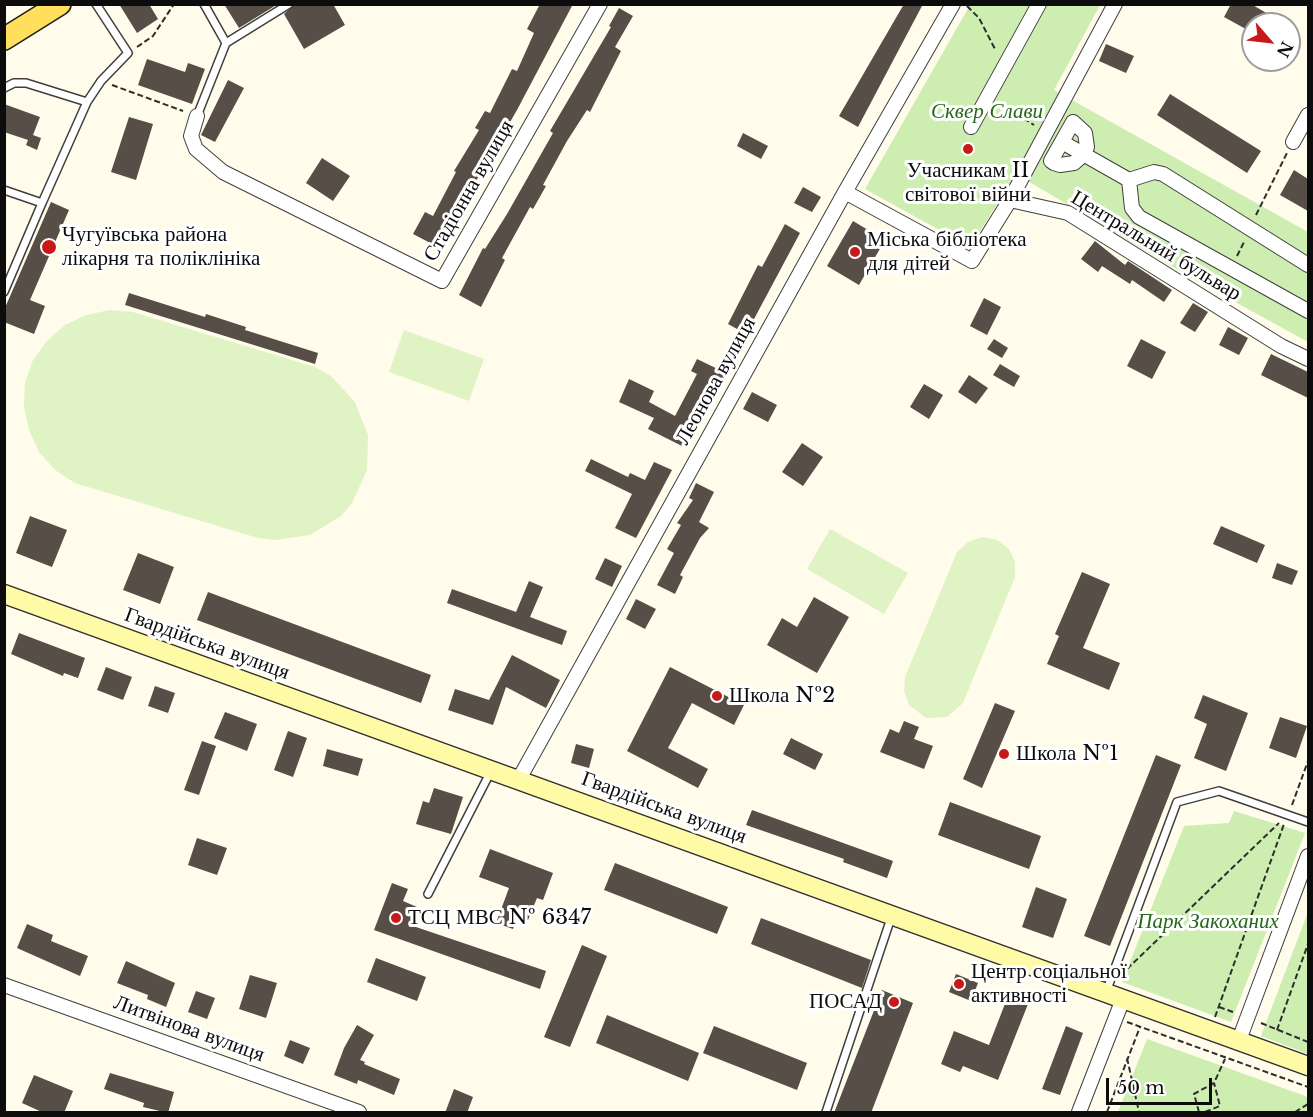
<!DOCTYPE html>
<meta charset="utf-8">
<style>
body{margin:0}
#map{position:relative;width:1313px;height:1117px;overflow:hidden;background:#fffceb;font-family:"Libre Baskerville",serif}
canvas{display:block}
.frame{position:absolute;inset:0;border:6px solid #0c0c0c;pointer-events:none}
.north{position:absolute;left:1241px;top:12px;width:60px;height:60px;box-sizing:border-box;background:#fff;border:2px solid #9e9e9e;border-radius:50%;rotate:118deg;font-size:16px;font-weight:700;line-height:24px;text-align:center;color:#0c0c0c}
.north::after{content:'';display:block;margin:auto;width:21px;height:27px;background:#c81918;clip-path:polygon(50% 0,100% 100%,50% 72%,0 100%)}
.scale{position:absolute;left:1106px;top:1078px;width:106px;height:27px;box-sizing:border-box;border:3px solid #0c0c0c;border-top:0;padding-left:8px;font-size:18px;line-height:21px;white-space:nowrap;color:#0c0c0c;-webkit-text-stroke:4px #fff;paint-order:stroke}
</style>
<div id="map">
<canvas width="1313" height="1117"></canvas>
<div class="frame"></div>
<div class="north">N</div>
<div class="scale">50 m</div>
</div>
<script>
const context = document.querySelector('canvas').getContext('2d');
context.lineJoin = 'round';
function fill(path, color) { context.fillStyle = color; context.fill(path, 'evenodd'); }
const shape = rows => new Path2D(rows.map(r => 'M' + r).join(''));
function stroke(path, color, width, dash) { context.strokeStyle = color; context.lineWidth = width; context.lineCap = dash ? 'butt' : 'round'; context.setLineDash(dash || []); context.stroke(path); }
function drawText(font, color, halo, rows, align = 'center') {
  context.font = font + ' "Libre Baskerville",serif'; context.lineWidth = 6; context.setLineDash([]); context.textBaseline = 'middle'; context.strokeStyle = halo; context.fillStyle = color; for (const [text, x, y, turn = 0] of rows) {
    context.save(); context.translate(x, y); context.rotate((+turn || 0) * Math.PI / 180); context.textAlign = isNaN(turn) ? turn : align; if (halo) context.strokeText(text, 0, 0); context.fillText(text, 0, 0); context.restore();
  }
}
fill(shape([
 [970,5,1100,5,1054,90,1308,232,1308,342,1195,280,1016,174,970,247,865,189],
 [1234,811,1305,833,1231,1022,1122,982,1184,826,1229,823],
 [1308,912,1308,1054,1261,1036],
 [1147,1039,1308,1097,1308,1112,1118,1112]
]), '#cdedb1');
fill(shape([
 [110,310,133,312,315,367,331,376,355,402,368,435,367,470,352,503,341,516,310,535,275,540,258,538,75,483,55,470,39,452,29,430,24,407,25,383,33,360,47,341,65,325,86,315],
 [404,330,484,359,469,401,389,372],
 [830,529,908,573,884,614,807,569],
 [982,537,997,540,1009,549,1015,562,1015,577,963,703,947,717,926,718,909,705,904,691,905,677,957,552,968,542]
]), '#e0f3c4');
fill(shape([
 [119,4,149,4,158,19,137,33],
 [224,4,278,4,239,28],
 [295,4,333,4,345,25,304,49,284,14],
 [540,4,573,4,517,110,438,247,413,234,425,212,433,216,456,172,454,171,479,130,475,128,485,111,490,113,512,69,517,71,534,33,527,29],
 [904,4,923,4,858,127,839,116],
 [1231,4,1251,4,1285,24,1253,24,1253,33,1224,17],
 [619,8,633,16,615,47,621,51,590,112,587,110,567,141,543,185,546,186,533,209,530,207,502,258,505,260,481,307,459,295,483,248,485,249,507,214,553,133,550,131,611,27,609,26],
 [1106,44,1134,56,1126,73,1099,61],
 [147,59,185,72,188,63,205,69,192,104,138,85],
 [228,80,244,88,215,142,201,135],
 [1170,94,1261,151,1247,173,1157,115],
 [4,104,40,117,33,135,41,138,37,150,26,145,28,140,4,132],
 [129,117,153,124,136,180,111,172],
 [743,133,768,146,761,159,737,146],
 [322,158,350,176,333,201,306,183],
 [1294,170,1308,179,1308,211,1280,195],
 [803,187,821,197,812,212,794,203],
 [51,202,69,210,30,300,45,306,34,334,4,322,4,310],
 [853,221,885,240,859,285,827,266],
 [785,224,800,233,746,334,728,324,758,265,762,267],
 [1095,241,1125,265,1128,261,1172,290,1164,302,1132,280,1130,284,1102,266,1098,272,1081,259],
 [129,293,205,317,206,314,246,327,245,330,318,353,315,364,125,305],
 [984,298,1001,307,987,335,970,326],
 [1193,303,1208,312,1195,332,1180,323],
 [1228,327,1248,338,1239,355,1219,345],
 [994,339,1008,348,1002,358,987,349],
 [1141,339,1166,352,1152,379,1127,366],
 [1271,354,1308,372,1308,398,1261,375],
 [697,359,726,373,686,448,648,429,654,418,619,402,629,379,654,391,649,402,675,416,697,374,691,371],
 [1000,364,1020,376,1014,387,993,375],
 [969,375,988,388,976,404,958,392],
 [924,384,943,395,929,419,910,407],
 [752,392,777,405,768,422,743,409],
 [802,443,823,457,803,486,782,472],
 [591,459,628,477,630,473,645,480,654,462,672,470,636,538,615,528,632,494,585,471],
 [696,483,714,492,699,522,709,528,700,538,680,575,683,577,675,594,657,585,674,553,667,549,681,525,677,523,693,500,689,498],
 [30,516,67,530,52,567,16,553],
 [1221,526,1265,545,1257,563,1213,544],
 [138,553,174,567,160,604,123,590],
 [605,558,622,566,612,587,595,579],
 [1277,563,1298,571,1292,585,1272,578],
 [1082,572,1110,584,1083,648,1120,663,1109,690,1047,664,1059,636,1055,634],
 [529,581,543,587,530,617,567,631,562,645,447,603,452,589,516,612],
 [208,592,431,675,421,703,197,620],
 [814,597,849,617,817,673,767,645,782,618,797,627],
 [636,599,656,609,645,629,626,619],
 [19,633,85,658,78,678,64,673,63,676,11,654],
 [512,655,560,680,546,708,506,687,493,725,448,710,455,689,489,700],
 [106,667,132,677,123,700,97,690],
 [670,667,744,705,734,725,692,703,668,748,708,769,698,788,627,751],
 [155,686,175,693,168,713,148,706],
 [1203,695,1248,713,1226,771,1194,758,1207,724,1194,718],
 [995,703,1015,711,982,788,963,779],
 [225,712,257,724,247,751,214,738],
 [1280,717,1307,726,1296,758,1269,748],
 [904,721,919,727,914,739,933,746,924,769,880,752,890,729,899,733],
 [288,731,307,738,293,777,274,770],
 [791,738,823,754,815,770,783,754],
 [202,741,216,746,199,795,184,790],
 [576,744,594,749,589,768,571,763],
 [327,749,363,759,358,776,323,766],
 [1156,755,1181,765,1110,946,1084,936],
 [434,788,463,797,451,834,416,824,423,801,429,803],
 [950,802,1041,836,1029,869,938,835],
 [752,810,893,861,887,878,843,862,844,859,746,825],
 [197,838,227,848,217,875,188,865],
 [490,849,553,873,543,900,537,898,528,920,518,916,513,929,496,923,509,888,479,877],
 [615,863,728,907,717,934,604,890],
 [392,883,408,889,403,901,417,907,410,925,546,971,540,989,374,930],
 [1036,887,1067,899,1053,938,1022,927],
 [761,918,871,960,862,988,751,944],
 [27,924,53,935,51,941,88,956,80,976,17,948],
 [582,945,607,956,570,1047,544,1037],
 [376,958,426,977,417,1001,367,982],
 [126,961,175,983,166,1007,147,999,148,995,117,983],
 [956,974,978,983,971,1001,949,992],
 [250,975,277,983,266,1018,239,1009],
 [882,990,913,1003,871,1113,834,1113],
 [196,991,215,998,207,1019,188,1012],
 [1008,996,1028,1004,998,1080,963,1066,960,1072,941,1064,954,1031,989,1045],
 [607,1015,699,1053,688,1081,596,1043],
 [357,1025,374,1035,360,1060,365,1062,364,1064,400,1079,394,1095,358,1080,357,1084,334,1075,344,1048],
 [714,1026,807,1063,797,1090,703,1053],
 [1066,1026,1083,1033,1060,1095,1042,1089],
 [290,1040,310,1048,303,1064,284,1056],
 [110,1073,174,1092,168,1113,143,1107,144,1103,104,1089],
 [34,1075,73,1091,64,1113,44,1113,22,1103],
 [454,1089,473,1097,467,1113,445,1113]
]), '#564e47');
const lane = shape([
 [226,43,289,4],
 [4,88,14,83,26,83,87,102],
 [197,116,226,43,204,4],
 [4,190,42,203,87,102,101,81,128,53,96,4],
 [4,292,42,203],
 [428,894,491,771],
 [1106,992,1177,802,1219,791,1308,822],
 [826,1112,891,918]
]);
const street = shape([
 [197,116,191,136,196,149,223,172,442,281,600,4],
 [1073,122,1085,133,1087,147,1084,154,1074,163,1060,165,1054,163,1051,161,1073,122],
 [971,127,1039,4],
 [1062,142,1129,180,1154,172,1163,174,1308,265],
 [1293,142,1308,115],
 [1129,180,1132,208,1139,217,1308,311],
 [845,192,972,261,1010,200,1068,213,1281,346,1308,359],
 [1010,200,1115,4],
 [519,779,845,192,953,4],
 [4,985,359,1112],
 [1239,1040,1308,856],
 [1079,1112,1123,999]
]);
const secondary = shape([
 [4,594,1308,1066]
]);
const primary = shape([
 [4,39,60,4]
]);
stroke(lane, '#3f3f3f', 10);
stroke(street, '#3f3f3f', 16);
stroke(secondary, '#2e2e2e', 21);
stroke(primary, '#1d1d1d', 24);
stroke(shape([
 [967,6,979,18,996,51],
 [137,47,153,36,174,4],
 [112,85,183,111],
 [1001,104,1034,125],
 [1256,215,1287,153],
 [1237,256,1244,242],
 [1292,805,1308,761],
 [1127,969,1279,823],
 [1219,1007,1233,1012],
 [1215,1017,1284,824],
 [1127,1022,1308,1087],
 [1261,1023,1308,1042],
 [1277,1030,1308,944],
 [1127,1058,1139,1112],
 [1107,1112,1140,1027],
 [1199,1112,1194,1094,1214,1083,1225,1059],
 [1205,1112,1220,1106,1214,1083],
 [1295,1112,1308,1104]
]), '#2e2e2e', 2, [6, 3]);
stroke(lane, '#fff', 7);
stroke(street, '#fff', 14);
stroke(secondary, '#fffaa6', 18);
stroke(primary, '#ffdf5b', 21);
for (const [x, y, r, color] of [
 [968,149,6,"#c81918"],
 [49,247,8,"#c81918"],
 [855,252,6,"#c81918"],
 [717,696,6,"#c81918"],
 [1004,754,6,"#c81918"],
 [396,918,6,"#c81918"],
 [959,984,6,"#c81918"],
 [894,1002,6,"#c81918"]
]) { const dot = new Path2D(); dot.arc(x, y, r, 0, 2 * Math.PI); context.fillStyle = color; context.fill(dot); stroke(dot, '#fff', 2); }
drawText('italic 21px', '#246917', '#fff', [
 ["Сквер Слави",987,112],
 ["Парк Закоханих",1208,922]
]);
drawText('21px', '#0c0c0c', '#fff', [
 ["Учасникам II",968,171,"center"],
 ["світової війни",968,195,"center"],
 ["Чугуївська района",62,235],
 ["лікарня та поліклініка",62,259],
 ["Міська бібліотека",867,240],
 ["для дітей",867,264],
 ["Школа №2",729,696],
 ["Школа №1",1016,754],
 ["ТСЦ МВС № 6347",408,918],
 ["Центр соціальної",971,972],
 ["активності",971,996],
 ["ПОСАД",882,1002,"right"]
], 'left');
drawText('21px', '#0c0c0c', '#fff', [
 ["Стадіонна вулиця",469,191,-60],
 ["Центральний бульвар",1156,246,31],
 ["Леонова вулиця",716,381,-61],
 ["Гвардійська вулиця",207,644,20],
 ["Гвардійська вулиця",664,808,20],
 ["Литвінова вулиця",189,1029,20]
]);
</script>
